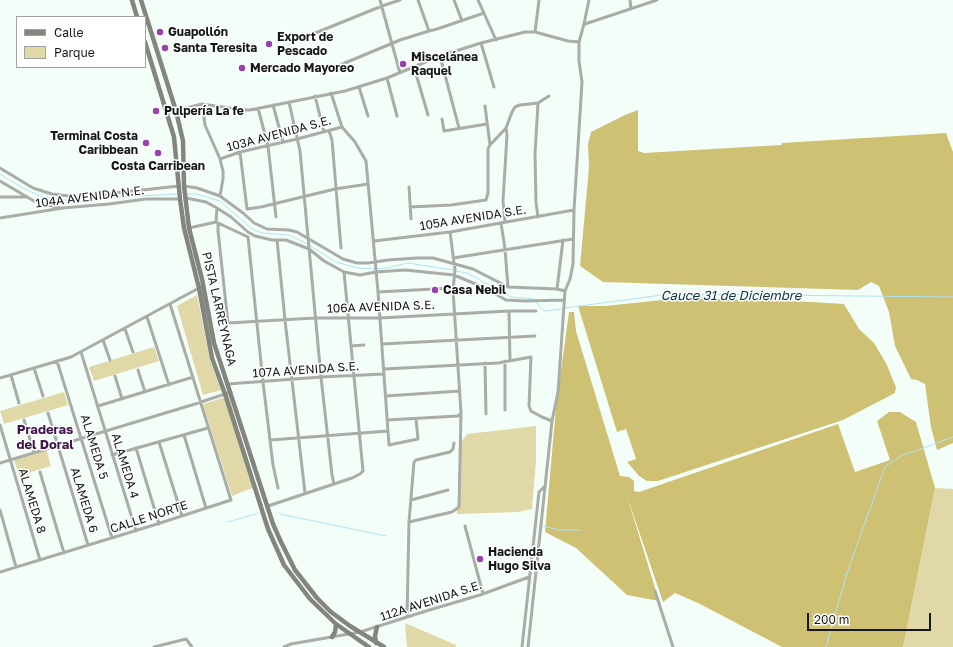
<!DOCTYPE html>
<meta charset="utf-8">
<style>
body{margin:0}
#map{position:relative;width:953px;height:647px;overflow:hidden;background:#f3fef8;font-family:"Golos Text",sans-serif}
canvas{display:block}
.legend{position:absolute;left:16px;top:16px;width:130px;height:52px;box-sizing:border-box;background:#fff;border:1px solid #a1a3a2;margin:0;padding:5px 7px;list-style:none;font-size:12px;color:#141917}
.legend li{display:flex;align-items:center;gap:8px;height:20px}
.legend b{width:20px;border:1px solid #a1a3a2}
.scale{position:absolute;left:807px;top:613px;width:124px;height:18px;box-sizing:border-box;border:2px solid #141917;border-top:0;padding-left:5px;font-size:12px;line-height:14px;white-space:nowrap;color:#141917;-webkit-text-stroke:3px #fff;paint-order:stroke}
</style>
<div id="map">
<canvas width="953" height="647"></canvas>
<ul class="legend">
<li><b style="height:5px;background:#82867e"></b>Calle</li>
<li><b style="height:11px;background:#e1d8a7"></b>Parque</li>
</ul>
<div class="scale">200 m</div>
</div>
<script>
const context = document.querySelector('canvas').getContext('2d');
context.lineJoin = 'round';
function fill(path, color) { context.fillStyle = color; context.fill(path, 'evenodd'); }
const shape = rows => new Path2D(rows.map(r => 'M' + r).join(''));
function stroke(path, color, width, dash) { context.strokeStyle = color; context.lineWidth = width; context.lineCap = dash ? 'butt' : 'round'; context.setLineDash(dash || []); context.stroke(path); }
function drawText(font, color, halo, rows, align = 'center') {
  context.font = font + ' "Golos Text",sans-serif'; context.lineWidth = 3; context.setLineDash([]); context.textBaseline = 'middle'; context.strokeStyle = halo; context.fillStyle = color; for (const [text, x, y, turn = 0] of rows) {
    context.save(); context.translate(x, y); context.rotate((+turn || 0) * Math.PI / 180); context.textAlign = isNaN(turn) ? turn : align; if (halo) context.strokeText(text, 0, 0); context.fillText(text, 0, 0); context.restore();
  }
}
fill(shape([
 [197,295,210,360,221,390,203,395,177,306],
 [154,347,159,361,94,381,89,367],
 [64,392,68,405,4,424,0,411],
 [229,396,255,487,232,496,203,404],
 [536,426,536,461,532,509,518,512,457,514,461,442,467,434],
 [46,449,51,466,28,473,28,478,21,481,14,460],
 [935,488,953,489,953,647,903,647],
 [405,623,456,645,456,647,407,647]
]), '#e1d8a7');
fill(shape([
 [638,110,638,151,644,153,781,145,782,143,946,133,953,152,953,443,937,450,931,427,925,384,917,380,911,379,895,346,889,312,879,286,871,282,858,290,603,282,580,266,589,167,588,144,591,132,625,115],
 [681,298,812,302,844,304,859,329,874,343,886,363,896,387,895,393,843,420,658,481,647,481,639,476,627,462,636,459,626,429,617,432,578,306,605,306],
 [569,312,574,312,576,331,620,476,629,477,634,481,634,491,639,492,838,424,855,472,890,460,877,421,889,412,900,412,916,422,935,488,903,647,782,647,700,604,675,593,663,602,627,496,659,601,627,595,576,548,545,532,556,407]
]), '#cfc174');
stroke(shape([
 [0,174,23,188,40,196,78,202,122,197,177,194],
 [186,194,197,194,220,201,252,229,262,233,289,235,304,242,336,262,358,268,374,269],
 [377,269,386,268,408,263,453,270],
 [456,271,467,273,511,297,534,299],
 [536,302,544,311,562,309],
 [565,308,669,294,953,297],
 [280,514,386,536],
 [228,522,259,513],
 [543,526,560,530,579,530],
 [826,647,847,573,885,467,901,456,953,437]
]), '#afe2f7', 1);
stroke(shape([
 [380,0,400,73],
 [418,0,429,31],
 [454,0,462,21],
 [478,0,496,40],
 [630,0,631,9],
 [585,24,657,0],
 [535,32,539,0],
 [308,36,382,6,400,0],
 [481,43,494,87],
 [440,56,459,128],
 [414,67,428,115],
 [321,73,400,40,429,31,437,29,484,13],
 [387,78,397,116],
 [359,87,368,116],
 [331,93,342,127,355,142,366,161,378,292,389,445,418,439,416,419],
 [315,96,324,132],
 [289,102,300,151,321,377,332,475,334,484],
 [202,104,205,125,220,159,223,171,223,179,220,196],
 [273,105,283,142],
 [485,106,490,145],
 [258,108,268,146,276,217],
 [167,113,202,104,243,110,250,110,345,91,387,78,440,56,481,43,525,32,535,32,568,41,579,42],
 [442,119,444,131,487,124],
 [329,131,332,140,341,248],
 [240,152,247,209,261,207,335,189,368,184],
 [220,159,240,152,297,139,342,127],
 [0,168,33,188,52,194,69,196,78,197,179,186],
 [0,181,34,201,60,208],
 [184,186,197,188,220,196,243,213,254,223,267,229,289,230,297,232,343,259,357,263,368,263,388,260,417,258,433,258,473,269,508,287,557,289,565,291],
 [409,187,411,219],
 [0,197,26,197],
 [186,198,206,202,217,208,231,217,248,232,255,236,272,240,286,240,309,249,324,261,344,272,360,275,376,272,405,270,454,275,485,288,506,300,525,301,564,300],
 [410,207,451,205,486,200,488,193,488,149,490,145,506,128,512,112,515,107,520,105,538,103,549,96],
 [538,217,536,203,535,154,538,103],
 [0,218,63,208,109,204,146,199,180,199],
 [216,222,217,208],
 [505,222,503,201,507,135,506,128],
 [218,223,218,231,228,323,315,318,380,318,509,311,536,311],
 [501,223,505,249,508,287],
 [189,228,216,222,248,237,263,382,273,465,278,488],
 [277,240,285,320,305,493],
 [374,241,450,232,574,210],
 [453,258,573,239],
 [557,289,563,240],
 [378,292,453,288],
 [509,311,510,360],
 [147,317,169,385],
 [125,329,133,352],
 [103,340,110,360],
 [382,344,535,336],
 [351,346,364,345],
 [81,352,136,531],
 [57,361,112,538],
 [485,363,486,414],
 [34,368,43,396],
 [384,369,498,363,531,357,529,406,531,411,542,417,552,421],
 [138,370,145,392],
 [11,375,19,403],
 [115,376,122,399],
 [0,378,71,357,199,288],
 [228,384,321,377,384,374],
 [386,396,460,391],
 [98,406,193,377],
 [505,410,505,361],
 [48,413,88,545],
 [24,420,34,452],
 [387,420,458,416,461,413,453,290,455,270,450,232],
 [0,425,40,560],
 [184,435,206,508],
 [271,440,388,431],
 [159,442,182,516],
 [136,448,159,524],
 [112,455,208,428],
 [0,463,195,404,231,392],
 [40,472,64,553],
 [411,500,448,490],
 [268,506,352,478,360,474,363,471,344,272],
 [0,510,16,567],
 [409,522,452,512,459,507,461,413],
 [465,526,483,594],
 [0,572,154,525,231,500,170,304],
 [655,591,673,647],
 [407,617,409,522,414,462,416,460,450,452,453,449,454,443],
 [154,647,186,639,192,647],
 [284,647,291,644,360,632,426,611,480,595,529,577],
 [522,647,539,492,545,486],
 [528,647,552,421,558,392,564,305,565,291,570,279,573,264,574,210,582,82,579,61,579,42,584,24,589,0]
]), '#a9aca7', 3);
stroke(shape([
 [132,0,137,17],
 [141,0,176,111,183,141,184,186,189,228,202,279,214,343,273,524,281,542,295,570,317,598,331,612,350,626,384,647],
 [145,42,174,137,180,199,184,228,199,288,212,358,225,394,268,529,284,565,310,599,336,624,369,647],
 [332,637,335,632,336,624],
 [376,643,375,636,377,627]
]), '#82867e', 4.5);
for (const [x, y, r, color] of [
 [160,32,4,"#9941ae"],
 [269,44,4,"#9941ae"],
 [165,48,4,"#9941ae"],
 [403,64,4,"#9941ae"],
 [242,68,4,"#9941ae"],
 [156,111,4,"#9941ae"],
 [146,143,4,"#9941ae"],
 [158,153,4,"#9941ae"],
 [435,290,4,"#9941ae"],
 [480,559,4,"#9941ae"]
]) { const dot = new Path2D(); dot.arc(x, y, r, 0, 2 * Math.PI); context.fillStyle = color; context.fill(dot); stroke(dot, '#fff', 1.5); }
drawText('bold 12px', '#141917', '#fff', [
 ["Guapollón",168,32],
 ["Export de",277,37],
 ["Pescado",277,51],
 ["Santa Teresita",173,48],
 ["Miscelánea",411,57],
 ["Raquel",411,71],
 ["Mercado Mayoreo",250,68],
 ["Pulpería La fe",164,111],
 ["Terminal Costa",138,136,"right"],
 ["Caribbean",138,150,"right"],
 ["Costa Carribean",158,166,"center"],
 ["Casa Nebil",443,290],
 ["Hacienda",488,552],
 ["Hugo Silva",488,566]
], 'left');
drawText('12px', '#141917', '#fff', [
 ["103A AVENIDA S.E.",279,134,-15],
 ["104A AVENIDA N.E.",90,197,-7],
 ["105A AVENIDA S.E.",473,218,-9],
 ["106A AVENIDA S.E.",381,307,-2],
 ["PISTA LARREYNAGA",219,309,77],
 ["107A AVENIDA S.E.",306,370,-4],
 ["ALAMEDA 5",94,447,73],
 ["ALAMEDA 4",125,466,73],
 ["ALAMEDA 6",84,500,73],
 ["ALAMEDA 8",32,501,73],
 ["CALLE NORTE",149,517,-18],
 ["112A AVENIDA S.E.",431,601,-18]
]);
drawText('italic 13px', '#0a3544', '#fff', [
 ["Cauce 31 de Diciembre",731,296]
]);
drawText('bold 13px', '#40164a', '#fff', [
 ["Praderas",45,430],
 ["del Doral",45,445]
]);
</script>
